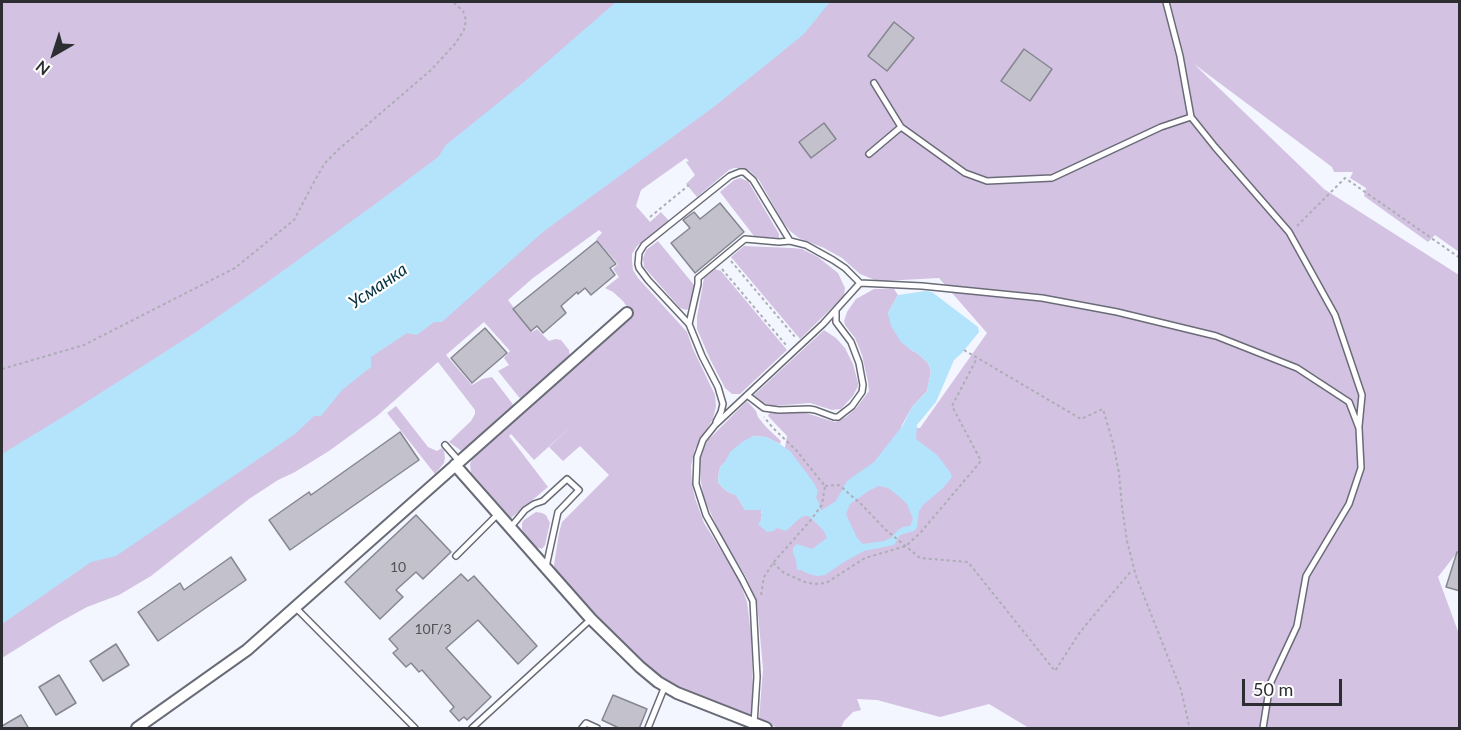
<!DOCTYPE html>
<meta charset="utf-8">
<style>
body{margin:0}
#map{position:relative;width:1461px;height:730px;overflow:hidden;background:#f3f6ff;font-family:Lato,sans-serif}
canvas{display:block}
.frame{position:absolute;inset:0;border:3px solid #2d2e32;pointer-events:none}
.north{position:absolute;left:24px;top:24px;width:60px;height:60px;-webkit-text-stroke:4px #fff;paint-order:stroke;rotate:219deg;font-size:16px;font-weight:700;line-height:24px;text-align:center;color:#2d2e32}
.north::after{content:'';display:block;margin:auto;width:21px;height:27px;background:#2d2e32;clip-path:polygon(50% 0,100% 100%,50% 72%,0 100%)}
.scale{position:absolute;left:1242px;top:679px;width:100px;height:27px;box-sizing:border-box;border:3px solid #2d2e32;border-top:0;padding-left:8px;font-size:18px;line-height:21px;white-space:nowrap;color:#2d2e32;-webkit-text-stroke:4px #fff;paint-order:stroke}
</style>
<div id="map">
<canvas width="1461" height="730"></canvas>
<div class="frame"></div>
<div class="north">N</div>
<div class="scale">50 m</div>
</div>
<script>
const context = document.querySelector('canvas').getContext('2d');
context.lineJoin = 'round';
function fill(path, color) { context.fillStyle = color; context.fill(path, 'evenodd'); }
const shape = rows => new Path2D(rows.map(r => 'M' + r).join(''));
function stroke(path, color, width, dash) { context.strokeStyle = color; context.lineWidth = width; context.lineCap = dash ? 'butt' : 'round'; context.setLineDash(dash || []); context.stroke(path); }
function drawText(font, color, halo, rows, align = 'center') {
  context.font = font + ' Lato,sans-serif'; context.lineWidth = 4.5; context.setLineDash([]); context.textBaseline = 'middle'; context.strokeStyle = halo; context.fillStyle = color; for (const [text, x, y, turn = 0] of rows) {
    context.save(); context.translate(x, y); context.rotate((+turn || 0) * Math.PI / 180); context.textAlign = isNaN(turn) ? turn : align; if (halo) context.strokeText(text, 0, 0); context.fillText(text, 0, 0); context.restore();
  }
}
fill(shape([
 [2,2,1459,2,1459,252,1435,235,1428,242,1364,196,1366,188,1350,178,1353,172,1334,172,1332,167,1194,64,1324,189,1459,275,1459,550,1438,577,1459,634,1459,728,1029,728,989,704,940,717,877,700,857,699,861,710,853,712,844,721,841,728,778,728,759,720,763,669,757,602,746,577,721,535,704,499,701,482,700,459,707,441,747,401,756,411,758,417,766,427,781,441,780,444,766,437,753,436,721,466,719,471,718,482,723,488,728,492,736,495,745,510,761,510,762,515,761,520,770,531,787,436,768,416,770,412,779,413,806,413,835,422,846,417,857,407,869,391,868,382,862,355,855,338,845,325,844,321,847,312,856,299,874,289,894,289,898,295,888,313,911,350,917,353,928,363,931,371,927,391,912,407,901,427,920,428,987,333,939,278,884,281,875,280,860,274,842,258,824,248,799,238,790,231,783,222,759,180,750,171,740,168,734,168,729,170,697,197,686,184,695,175,686,162,689,161,686,158,641,190,636,206,650,222,661,212,669,221,637,246,632,254,632,261,633,270,638,278,687,332,693,349,715,395,716,406,713,419,695,449,691,466,692,484,695,498,704,523,738,577,747,602,751,634,753,690,751,718,678,686,659,675,617,638,555,572,554,565,559,533,562,522,609,475,580,446,563,461,549,447,575,423,534,460,511,434,509,436,548,487,511,518,471,472,470,464,473,457,629,310,623,301,613,292,605,288,619,277,613,269,618,264,596,239,602,233,599,230,533,278,508,300,532,332,537,329,549,341,555,339,561,340,569,350,570,358,524,399,521,399,518,396,498,371,509,365,504,358,510,351,484,322,446,355,472,385,482,379,492,377,512,403,514,407,463,452,449,442,471,421,475,414,475,410,438,362,377,416,329,451,295,472,278,480,249,499,151,576,119,595,87,607,58,623,2,658],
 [740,178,748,181,779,234,779,238,754,236,720,192,734,180],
 [658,241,694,285,688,309,686,310,680,308,644,267,643,258,646,250],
 [744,246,792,248,802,249,818,257,838,273,845,288,844,296,800,339,731,257],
 [715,269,721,271,787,350,740,394,732,394,725,388,710,359,697,329,697,317,704,278],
 [824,330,836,338,845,348,853,364,858,383,858,386,853,396,841,409,832,410,810,403,773,406,764,403,754,395],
 [396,406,428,447,437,451,442,448,444,451,445,458,444,463,435,474,387,413],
 [536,512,542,513,546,515,550,523,545,545,542,549,536,547,525,536,522,529,522,523,524,520]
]), '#d4c2e3');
fill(shape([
 [616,2,830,2,804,34,715,106,543,232,442,322,434,322,417,335,407,333,371,357,371,367,342,390,321,416,314,416,295,434,116,556,91,562,2,624,2,454,66,415,196,332,266,283,378,202,438,157,446,145,524,82],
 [925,291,932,292,978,327,979,332,962,353,954,360,936,402,917,425,916,439,937,455,950,472,952,477,943,488,923,505,919,511,917,528,914,531,900,535,894,545,864,551,844,562,825,575,817,576,809,574,801,570,797,570,796,560,793,553,793,548,797,544,812,549,827,538,824,531,809,516,804,516,799,519,786,531,777,528,773,531,767,532,758,524,761,520,762,515,761,510,745,510,736,495,728,492,723,488,718,482,719,471,721,466,725,462,730,452,742,442,753,436,766,437,780,444,790,451,814,483,818,491,816,497,819,503,819,508,822,510,836,501,847,481,874,462,878,457,903,425,912,407,927,391,931,371,928,363,917,353,911,350,901,342,891,326,888,313,898,295],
 [879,486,888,488,901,498,907,504,913,519,910,526,903,527,898,530,891,538,884,541,863,544,857,538,846,514,850,504,870,490]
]), '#b4e4fc');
const building = shape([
 [894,22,914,38,887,71,868,56,894,22],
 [1024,49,1052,69,1030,101,1001,81,1024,49],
 [824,123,836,139,811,158,799,142,824,123],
 [720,203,744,232,695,273,671,243,690,228,683,220,694,212,700,219,720,203],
 [597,241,616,264,610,268,615,275,591,295,585,288,578,294,577,292,561,306,566,313,543,333,537,326,531,331,513,309,597,241],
 [485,328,507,353,472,383,451,358,485,328],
 [400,432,419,460,290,550,269,520,309,492,311,495,400,432],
 [416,515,451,552,423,579,416,572,396,590,403,597,380,619,345,582,416,515],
 [1457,552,1460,552,1460,591,1446,587,1457,552],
 [231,557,246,580,158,641,138,612,180,583,184,590,231,557],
 [461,574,468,581,474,576,537,646,518,664,478,620,446,648,491,697,467,720,464,717,459,721,450,711,454,707,422,670,419,672,411,663,406,667,393,653,398,649,389,639,461,574],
 [116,644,129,665,103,681,90,661,116,644],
 [59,675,76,703,56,715,39,687,59,675],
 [613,695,647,709,639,729,621,729,602,720,613,695],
 [21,715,29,729,2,729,2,726,21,715]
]);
fill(building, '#c2c1cc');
stroke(building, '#868690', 1.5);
const lane = shape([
 [1166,2,1180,56,1191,117,1215,147,1289,232,1335,315,1362,395,1359,426],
 [874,83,901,127,965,173,987,181,1052,178,1161,127,1191,117],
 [869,154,901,127],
 [689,324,698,284,698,278,745,239,779,242,790,241],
 [747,395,764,408,779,410,809,409,815,410,834,417,838,417,852,406,862,392,863,385,859,363,851,342,836,322,836,311],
 [716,422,721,412,723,404,718,387,702,356,689,324,648,280,639,268,638,264,639,253,644,245,730,176,740,172,744,172,753,180,790,241,806,245,833,260,845,268,860,283],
 [445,445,459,461],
 [510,528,525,510,534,504,543,501,567,479,579,490,558,512,546,567],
 [456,556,498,514],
 [295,607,415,728],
 [754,724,757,677,753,601,742,579,706,515,696,484,697,457,703,440,715,425,823,324,860,283,922,286,1042,298,1117,312,1216,336,1297,368,1349,402,1359,428,1361,468,1349,504,1306,576,1297,626,1270,684,1263,728],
 [472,728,591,619],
 [582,728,586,723,597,728],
 [648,728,665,686]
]);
const street = shape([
 [455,465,591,619,640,667,658,682,677,693,766,728],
 [137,728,247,650,627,313]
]);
stroke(lane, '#696c76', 8);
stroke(street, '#696c76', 14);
stroke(shape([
 [650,217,689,185],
 [1297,226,1345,178,1460,258],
 [731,261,795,337],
 [722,269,786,345],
 [964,350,1081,419,1103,409,1113,443,1119,473,1122,507,1127,541,1136,576,1181,690,1189,725],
 [2,369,84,345,235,268,294,220,315,180,325,163,339,149,431,70,455,44,464,30,466,20,463,11,453,2],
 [825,486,839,485,861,504,886,530,920,558,968,562,1055,671,1080,632,1132,570],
 [773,563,784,573,805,582,814,584,826,583,865,558,906,546,921,532,981,461,952,406,977,358],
 [761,595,764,577,773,563,810,521,822,505,825,486,796,450,773,428,764,417]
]), '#acaeb5', 2, [3, 3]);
stroke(lane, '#fff', 5);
stroke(street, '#fff', 10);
drawText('14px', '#525358', null, [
 ["10",398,567],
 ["10Г/3",433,629]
]);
drawText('italic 18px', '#073243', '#fff', [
 ["Усманка",378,286,-34]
]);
</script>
